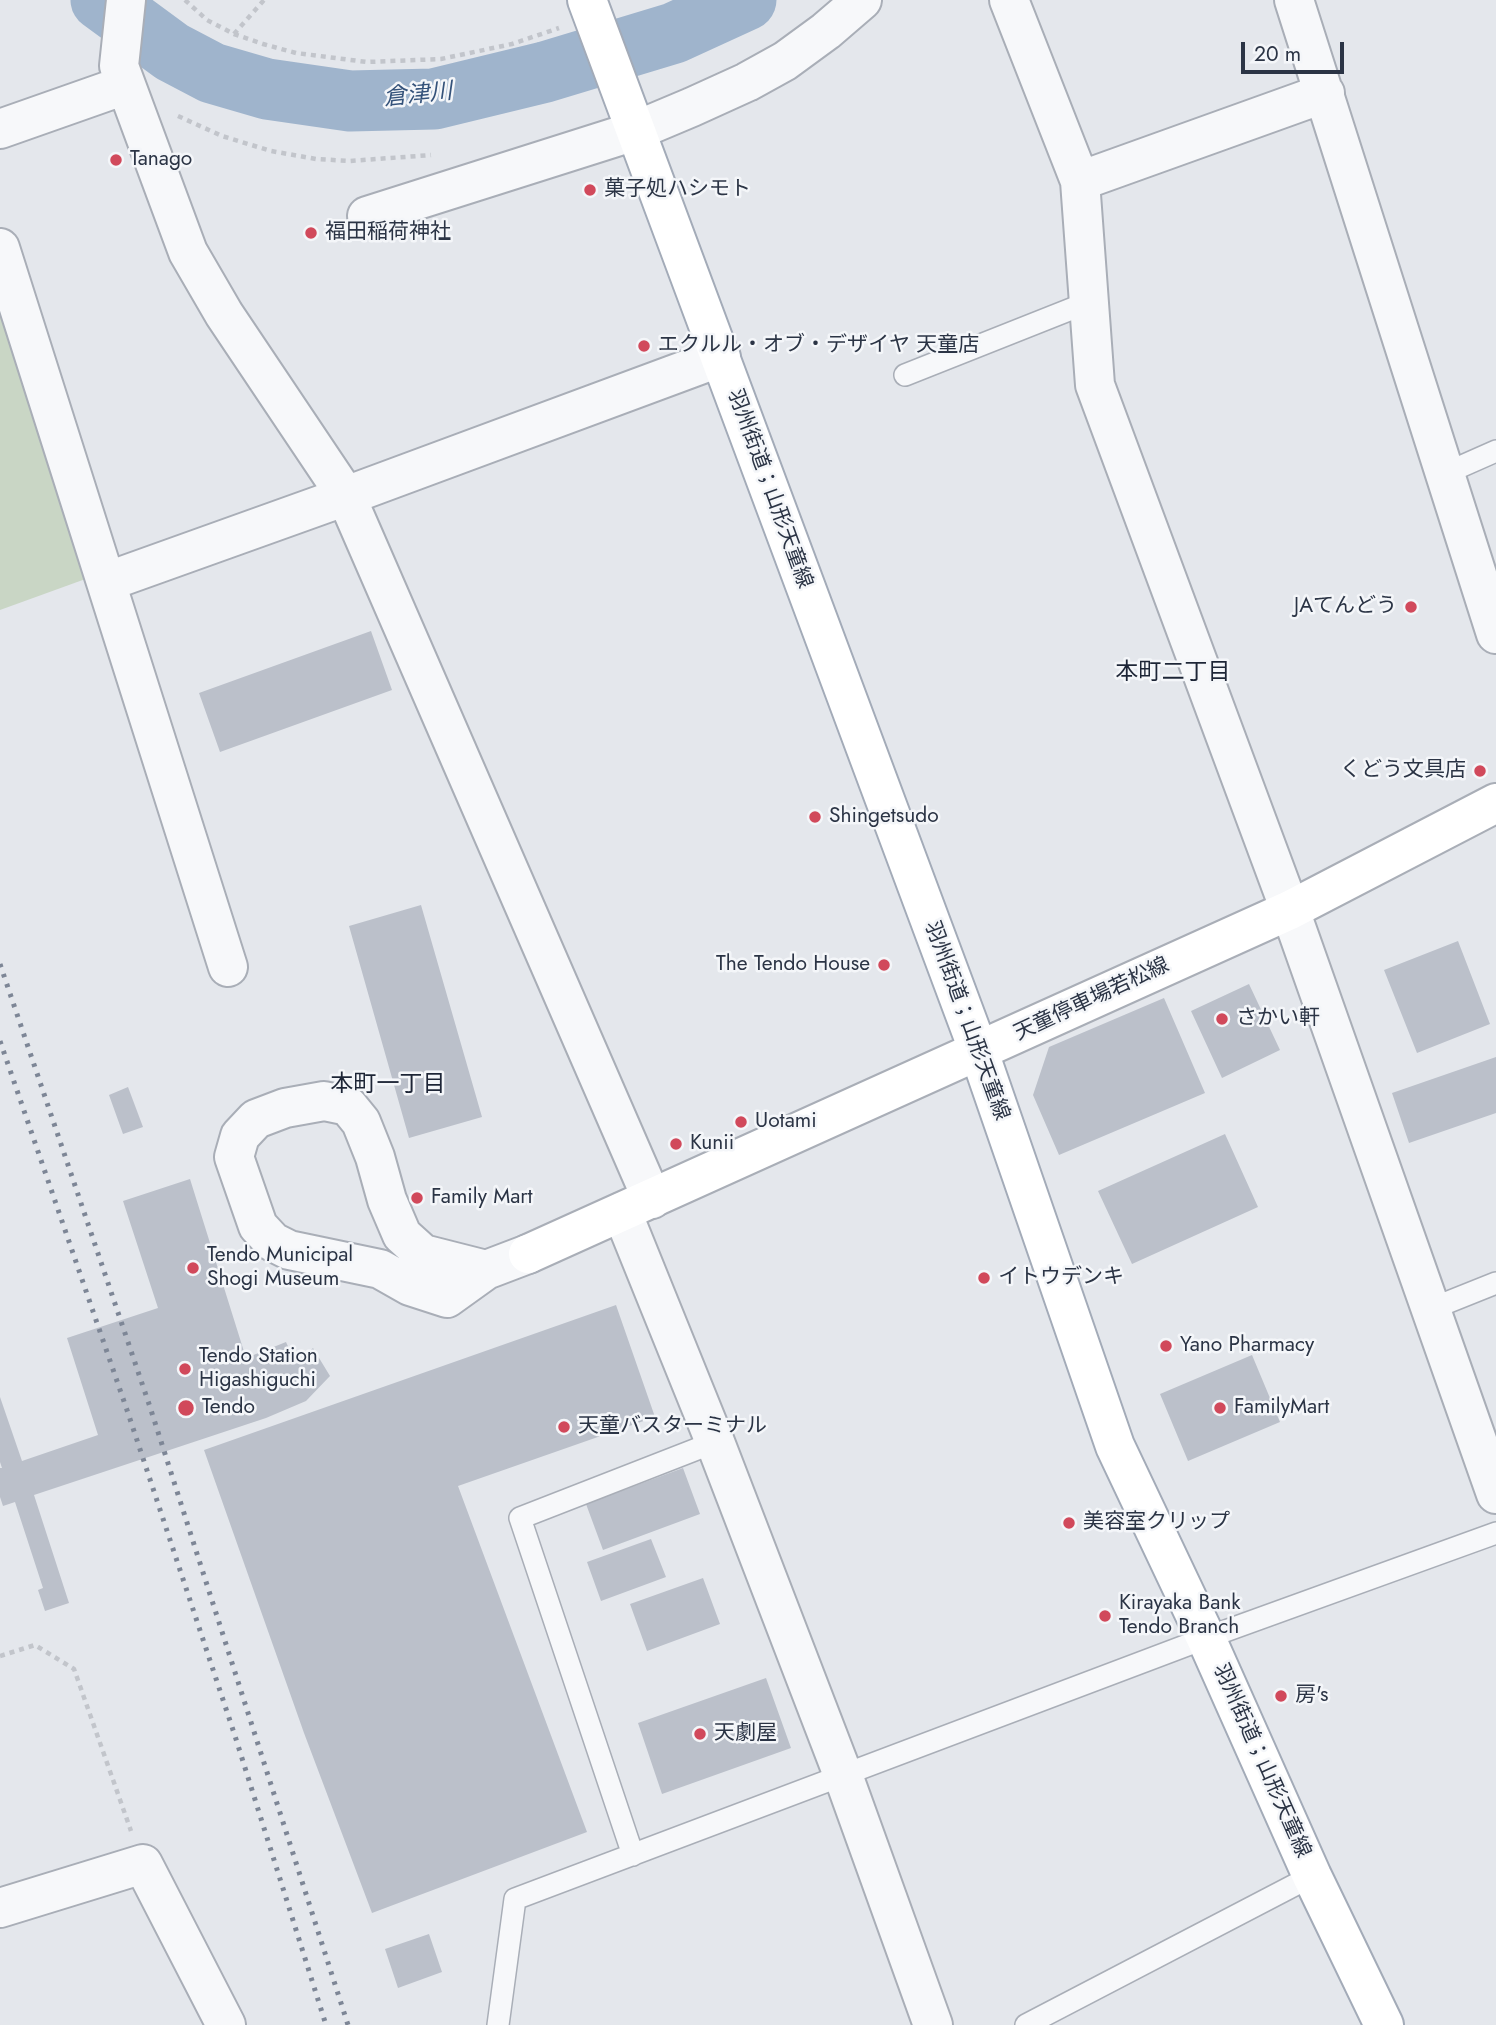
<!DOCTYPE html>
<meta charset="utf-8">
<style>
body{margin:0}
#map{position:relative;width:1496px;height:2025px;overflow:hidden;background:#e4e7ec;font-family:Jost,sans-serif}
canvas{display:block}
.scale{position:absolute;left:1241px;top:42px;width:103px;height:32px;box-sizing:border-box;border:4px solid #2b3445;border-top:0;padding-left:9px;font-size:21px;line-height:24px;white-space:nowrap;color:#2b3445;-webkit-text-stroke:5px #f4f6f9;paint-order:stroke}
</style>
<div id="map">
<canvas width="1496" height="2025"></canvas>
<div class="scale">20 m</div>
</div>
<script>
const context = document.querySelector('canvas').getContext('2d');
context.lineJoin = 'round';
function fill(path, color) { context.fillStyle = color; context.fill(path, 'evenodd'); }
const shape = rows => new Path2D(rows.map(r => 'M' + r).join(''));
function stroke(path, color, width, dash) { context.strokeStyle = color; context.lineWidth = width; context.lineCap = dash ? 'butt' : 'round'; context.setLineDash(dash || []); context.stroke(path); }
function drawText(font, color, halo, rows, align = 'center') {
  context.font = font + ' Jost,"Noto Sans JP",sans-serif'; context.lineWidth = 5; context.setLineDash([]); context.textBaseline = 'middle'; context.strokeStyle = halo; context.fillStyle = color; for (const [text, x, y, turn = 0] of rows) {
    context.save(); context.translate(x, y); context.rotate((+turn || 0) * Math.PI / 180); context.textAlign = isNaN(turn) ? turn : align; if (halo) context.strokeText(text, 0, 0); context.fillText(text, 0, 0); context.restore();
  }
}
fill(shape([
 [0,301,91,577,0,610]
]), '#c9d6c5');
stroke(shape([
 [101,0,172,52,212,73,267,89,350,101,434,99,545,72,674,33,746,0]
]), '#9fb4cc', 61);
fill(shape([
 [371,631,392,690,220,752,199,693],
 [421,905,482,1117,409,1138,349,926],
 [1458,941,1490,1024,1417,1053,1384,970],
 [1249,984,1280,1050,1222,1078,1191,1011],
 [1164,998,1205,1093,1059,1155,1033,1095,1049,1047],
 [1496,1057,1496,1113,1409,1143,1392,1093],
 [128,1087,143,1127,123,1134,109,1095],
 [1225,1134,1258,1207,1132,1264,1098,1191],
 [190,1179,246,1358,286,1342,296,1364,313,1348,330,1376,306,1401,266,1418,34,1495,69,1603,45,1611,38,1590,43,1588,15,1502,3,1506,0,1497,0,1468,2,1468,0,1462,0,1397,22,1461,98,1435,67,1338,158,1308,123,1201],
 [616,1305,655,1417,458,1486,587,1832,372,1913,304,1733,204,1450],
 [1252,1355,1280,1422,1188,1461,1160,1394],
 [683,1468,700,1514,603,1550,586,1504],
 [651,1539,666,1577,601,1601,587,1562],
 [703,1578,720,1624,647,1651,630,1604],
 [766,1678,791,1748,662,1794,638,1723],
 [429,1934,442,1972,398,1988,385,1949]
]), '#bbc0ca');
const service = shape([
 [905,375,1089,302],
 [1444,474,1496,451],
 [1431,1309,1496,1283],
 [633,1855,520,1518,715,1442],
 [498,2025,515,1899,1206,1638,1496,1533],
 [1026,2025,1312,1876]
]);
const minor = shape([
 [126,0,119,66,188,252,224,314,346,496,652,1199],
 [1009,0,1080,181,1095,385,1290,910,1496,1494],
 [1294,0,1496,634],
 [0,129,125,85],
 [1080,181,1325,93],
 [367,216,635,131,692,107,747,82,785,61,826,31,862,0],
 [0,248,228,967],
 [106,582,346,496,721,357],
 [622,1212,715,1442,843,1775,933,2025],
 [486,1270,423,1254,402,1235,387,1200,375,1157,361,1122,348,1106,324,1101,285,1108,256,1119,240,1136,234,1157,258,1226,273,1242,289,1250,380,1269,410,1286,447,1298,486,1270,528,1254],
 [0,1908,143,1864,226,2025]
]);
const secondary = shape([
 [528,1254,1290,910,1496,803]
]);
const primary = shape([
 [587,0,979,1052,1115,1446,1206,1638,1312,1876,1384,2025]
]);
stroke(service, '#a9aeb7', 24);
stroke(minor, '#a9aeb7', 42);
stroke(secondary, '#a9aeb7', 42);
stroke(primary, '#a3abb8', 42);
stroke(shape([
 [185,0,207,20,234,34,263,44,296,53,367,62,441,59,512,44,559,28],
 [234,34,264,0],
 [178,116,222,136,271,151,316,159,350,161,431,155],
 [0,1656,35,1645,74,1669,131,1831]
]), '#c2c5cb', 4.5, [5, 5]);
stroke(service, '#f7f8fa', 21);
stroke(minor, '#f7f8fa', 38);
stroke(secondary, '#fff', 38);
stroke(primary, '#fff', 38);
stroke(shape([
 [0,964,150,1407,348,2025],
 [0,1041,128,1413,235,1736,326,2025]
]), '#7d8696', 5, [3.5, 7]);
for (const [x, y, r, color] of [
 [116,160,7,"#d1495b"],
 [590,190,7,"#d1495b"],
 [311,233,7,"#d1495b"],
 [644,346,7,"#d1495b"],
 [1411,607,7,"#d1495b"],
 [1480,771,7,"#d1495b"],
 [815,817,7,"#d1495b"],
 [884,965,7,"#d1495b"],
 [1222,1019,7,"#d1495b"],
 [741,1122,7,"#d1495b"],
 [676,1144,7,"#d1495b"],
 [417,1198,7,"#d1495b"],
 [193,1268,7,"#d1495b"],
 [984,1278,7,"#d1495b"],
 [1166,1346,7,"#d1495b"],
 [185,1369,7,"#d1495b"],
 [186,1408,9,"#d1495b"],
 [1220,1408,7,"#d1495b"],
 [564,1427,7,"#d1495b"],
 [1069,1523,7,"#d1495b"],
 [1105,1616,7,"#d1495b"],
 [1281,1696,7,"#d1495b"],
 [700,1734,7,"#d1495b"]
]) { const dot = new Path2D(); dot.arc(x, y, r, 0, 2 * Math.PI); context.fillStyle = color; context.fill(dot); stroke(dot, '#f4f6f9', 2.5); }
drawText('21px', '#2b3445', '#f4f6f9', [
 ["Tanago",130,160],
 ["菓子処ハシモト",604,190],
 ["福田稲荷神社",325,233],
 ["エクルル・オブ・デザイヤ 天童店",658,346],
 ["JAてんどう",1397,607,"right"],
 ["くどう文具店",1466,771,"right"],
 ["Shingetsudo",829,817],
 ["The Tendo House",870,965,"right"],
 ["さかい軒",1236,1019],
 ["Uotami",755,1122],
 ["Kunii",690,1144],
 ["Family Mart",431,1198],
 ["Tendo Municipal",207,1256],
 ["Shogi Museum",207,1280],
 ["イトウデンキ",998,1278],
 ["Yano Pharmacy",1180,1346],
 ["Tendo Station",199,1357],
 ["Higashiguchi",199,1381],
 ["Tendo",202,1408],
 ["FamilyMart",1234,1408],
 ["天童バスターミナル",578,1427],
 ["美容室クリップ",1083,1523],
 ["Kirayaka Bank",1119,1604],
 ["Tendo Branch",1119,1628],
 ["房's",1295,1696],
 ["天劇屋",714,1734]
], 'left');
drawText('21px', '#2b3445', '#f4f6f9', [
 ["羽州街道；山形天童線",769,489,70],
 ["天童停車場若松線",1092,1000,-25],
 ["羽州街道；山形天童線",966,1021,70],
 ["羽州街道；山形天童線",1261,1761,66]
]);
drawText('italic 23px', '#34527a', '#f4f6f9', [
 ["倉津川",418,96,-6]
]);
drawText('23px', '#1d2536', '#f4f6f9', [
 ["本町二丁目",1173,673],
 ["本町一丁目",388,1085]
]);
</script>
